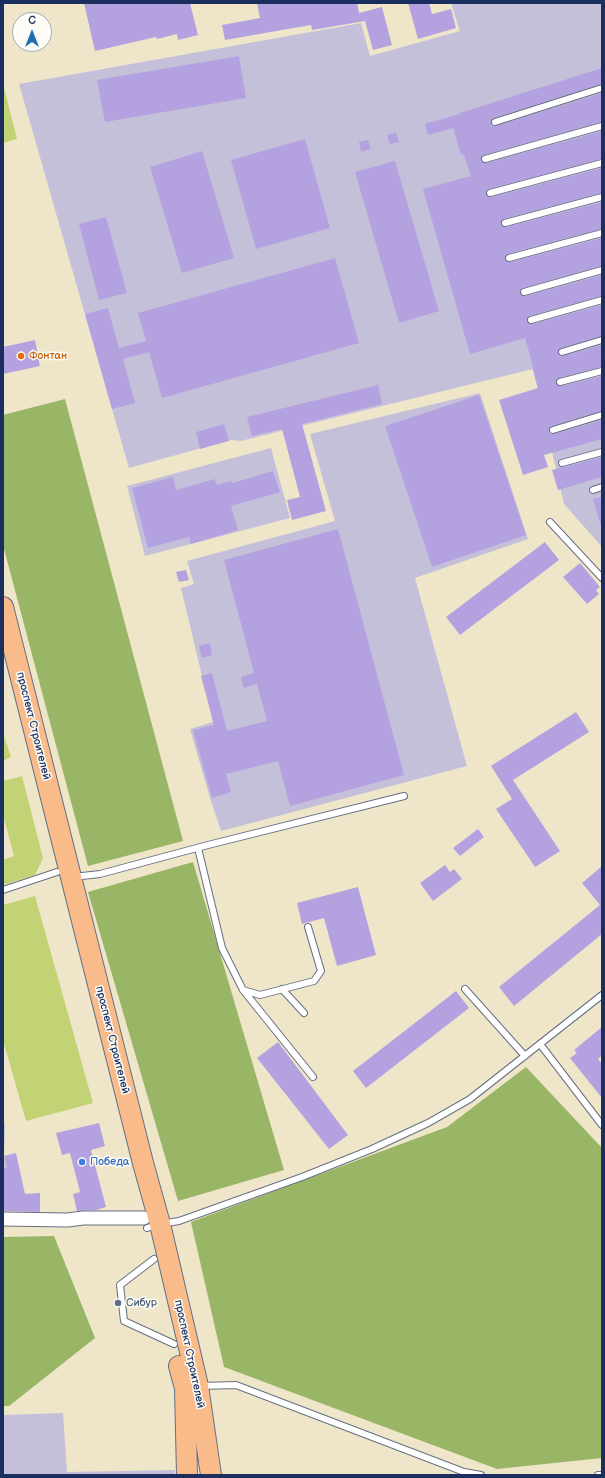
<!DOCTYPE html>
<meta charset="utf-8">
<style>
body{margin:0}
#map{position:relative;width:605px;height:1478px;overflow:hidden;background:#efe6c9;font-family:"Balsamiq Sans",sans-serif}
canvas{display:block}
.frame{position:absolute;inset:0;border:4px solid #1b2f5e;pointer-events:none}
.north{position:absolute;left:12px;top:12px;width:40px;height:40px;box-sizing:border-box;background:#fdfcf7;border:1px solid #a3aaba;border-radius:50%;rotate:0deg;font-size:11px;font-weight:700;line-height:16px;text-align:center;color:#1b2f5e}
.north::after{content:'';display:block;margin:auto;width:14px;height:18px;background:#1f6fb2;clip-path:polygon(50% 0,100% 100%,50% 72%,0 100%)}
</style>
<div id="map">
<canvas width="605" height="1478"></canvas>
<div class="frame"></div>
<div class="north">С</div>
</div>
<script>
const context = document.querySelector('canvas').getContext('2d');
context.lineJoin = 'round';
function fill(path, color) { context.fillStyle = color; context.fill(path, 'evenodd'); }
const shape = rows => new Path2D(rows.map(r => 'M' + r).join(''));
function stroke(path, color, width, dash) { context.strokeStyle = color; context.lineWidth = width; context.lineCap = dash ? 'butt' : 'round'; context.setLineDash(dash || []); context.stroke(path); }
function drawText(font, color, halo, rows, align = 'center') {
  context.font = font + ' "Balsamiq Sans",sans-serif'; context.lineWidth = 3; context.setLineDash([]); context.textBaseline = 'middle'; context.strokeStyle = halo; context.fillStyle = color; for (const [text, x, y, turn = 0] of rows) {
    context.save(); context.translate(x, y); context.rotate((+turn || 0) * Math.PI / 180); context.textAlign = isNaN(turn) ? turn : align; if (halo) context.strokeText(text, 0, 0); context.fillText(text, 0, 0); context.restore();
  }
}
fill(shape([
 [451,3,602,3,602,547,564,504,533,369,325,420,241,441,231,440,129,468,19,84,361,23,370,56,460,31],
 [480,393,528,539,415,578,467,766,221,831,210,798,190,729,213,722,181,588,194,584,187,561,335,521,310,434],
 [271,448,290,518,145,556,127,486],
 [3,1119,5,1126,4,1156,7,1168,3,1168],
 [63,1413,67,1472,175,1470,175,1475,3,1475,3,1415]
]), '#c5c0da');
fill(shape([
 [3,84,17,139,3,143],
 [3,733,11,757,3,761],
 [22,776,43,858,35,875,3,885,3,860,14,856,3,815,3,781],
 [35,896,93,1103,26,1121,3,1040,3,905]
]), '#c2d375');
fill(shape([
 [65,399,183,841,88,866,3,545,3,415],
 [193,862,284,1170,178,1201,88,892],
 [526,1067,602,1148,602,1458,497,1469,224,1367,191,1222,447,1127],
 [54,1236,95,1338,9,1406,3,1406,3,1237]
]), '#99b566');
fill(shape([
 [84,3,190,3,198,35,178,40,177,34,157,39,156,37,95,51],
 [257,3,357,3,359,13,382,7,392,45,373,50,365,21,312,30,311,25,225,40,222,25,260,18],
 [408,3,429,3,432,14,451,9,456,28,418,39],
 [239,56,246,98,105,122,97,80],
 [602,68,602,84,494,118,491,121,492,126,496,126,602,93,602,122,484,155,481,158,482,162,486,163,602,131,602,159,489,189,486,192,487,196,491,197,602,168,602,193,504,219,501,222,502,226,506,227,602,202,602,229,508,254,505,256,506,261,510,262,602,238,602,266,523,288,520,291,521,295,525,296,602,275,602,296,530,316,527,319,528,323,532,324,602,305,602,336,561,348,558,351,559,356,563,356,602,345,602,367,559,378,557,379,556,383,557,385,561,386,602,376,602,411,552,426,549,429,550,434,554,434,602,420,602,439,544,455,548,467,523,475,499,400,538,388,532,366,533,366,525,338,470,354,423,189,471,176,464,155,461,155,453,128,428,135,425,124,460,114,460,113],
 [396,132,399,142,390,144,387,135],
 [305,139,330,228,256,249,231,160],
 [368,140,371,149,361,152,359,142],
 [202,151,234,258,182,273,150,167],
 [395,161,439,311,399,323,355,172],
 [106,217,127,293,99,300,79,224],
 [335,258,359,343,162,398,149,352,123,359,135,403,112,409,85,314,108,308,119,348,146,341,138,313],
 [35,340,40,366,3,374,3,347],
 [378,385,382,404,302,424,326,511,292,520,287,500,300,497,282,429,252,436,247,417],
 [479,395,526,535,432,567,385,426],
 [224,424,229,441,200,449,196,432],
 [602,457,602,477,558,490,552,470],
 [273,471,280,492,231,506,238,530,191,544,189,537,148,548,132,488,173,477,176,490,215,479,217,485,231,481,232,483],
 [602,497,602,523,600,523,593,499],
 [338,529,404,775,290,806,278,761,226,774,231,792,212,798,193,730,214,725,201,676,212,673,227,731,267,721,257,684,244,688,241,677,254,673,224,560],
 [545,542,559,560,460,635,446,617],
 [580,563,600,587,596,590,599,594,587,604,563,577],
 [186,570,189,580,179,582,176,572],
 [210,643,212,655,202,658,199,646],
 [576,712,589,732,513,780,560,851,535,867,496,809,512,799,491,766],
 [478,829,484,837,460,856,453,848],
 [445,865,450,872,454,869,462,879,433,901,420,883],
 [602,866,602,934,514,1006,499,987,600,905,582,883],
 [358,887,376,955,337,966,324,918,302,924,297,903],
 [456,991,469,1008,366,1088,353,1071],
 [602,1027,602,1055,598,1059,602,1064,602,1098,570,1058,577,1053,574,1050],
 [278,1042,348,1135,329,1149,257,1058],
 [99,1123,105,1146,91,1150,106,1207,96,1210,77,1211,73,1194,80,1192,70,1153,62,1155,56,1133],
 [16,1153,25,1194,40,1193,40,1212,3,1211,3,1168,7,1168,4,1156]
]), '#b4a2e0');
const service = shape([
 [495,122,602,88],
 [485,159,602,126],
 [490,193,602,163],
 [505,223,602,197],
 [509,258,602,233],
 [524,292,602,270],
 [531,320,602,300],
 [562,352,602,340],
 [560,382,602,371],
 [553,430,602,415],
 [562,463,602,452],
 [593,490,602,487],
 [550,522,602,578],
 [198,848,222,948,243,990,260,995,314,981,321,971,308,927],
 [73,877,100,874,208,845,404,796],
 [3,890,57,872],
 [282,989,304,1013],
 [465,989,525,1056],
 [243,990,313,1077],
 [540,1044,602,1125],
 [147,1228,160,1224,179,1221,302,1177,372,1149,428,1123,470,1099,602,995],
 [154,1259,120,1285,124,1321,174,1344],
 [200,1386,236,1385,464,1472,481,1475],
 [598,1475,602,1475]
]);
const minor = shape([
 [3,1219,68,1220,83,1218,144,1218]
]);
const primary = shape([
 [3,607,143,1163,160,1224,198,1386,211,1475],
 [179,1366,185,1388,187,1475]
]);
stroke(service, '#656f83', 8);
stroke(minor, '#656f83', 15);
stroke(primary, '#656f83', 22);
stroke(service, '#fff', 6);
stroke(minor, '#fff', 13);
stroke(primary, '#fabb8b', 20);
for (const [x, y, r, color] of [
 [21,356,4,"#e8710a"],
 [82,1162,4,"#3f7fe0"],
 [118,1303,4,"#5c6f8a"]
]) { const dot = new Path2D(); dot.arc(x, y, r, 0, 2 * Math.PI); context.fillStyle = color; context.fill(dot); stroke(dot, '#fdfcf7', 1.5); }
drawText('11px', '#c56008', '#fdfcf7', [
 ["Фонтан",29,356]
], 'left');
drawText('11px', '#1b2f5e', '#fdfcf7', [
 ["проспект Строителей",33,726,76],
 ["проспект Строителей",112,1040,76],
 ["проспект Строителей",189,1354,78]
]);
drawText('11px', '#366cbe', '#fdfcf7', [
 ["Победа",90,1162]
], 'left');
drawText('11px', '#4e5e75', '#fdfcf7', [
 ["Сибур",126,1303]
], 'left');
</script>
